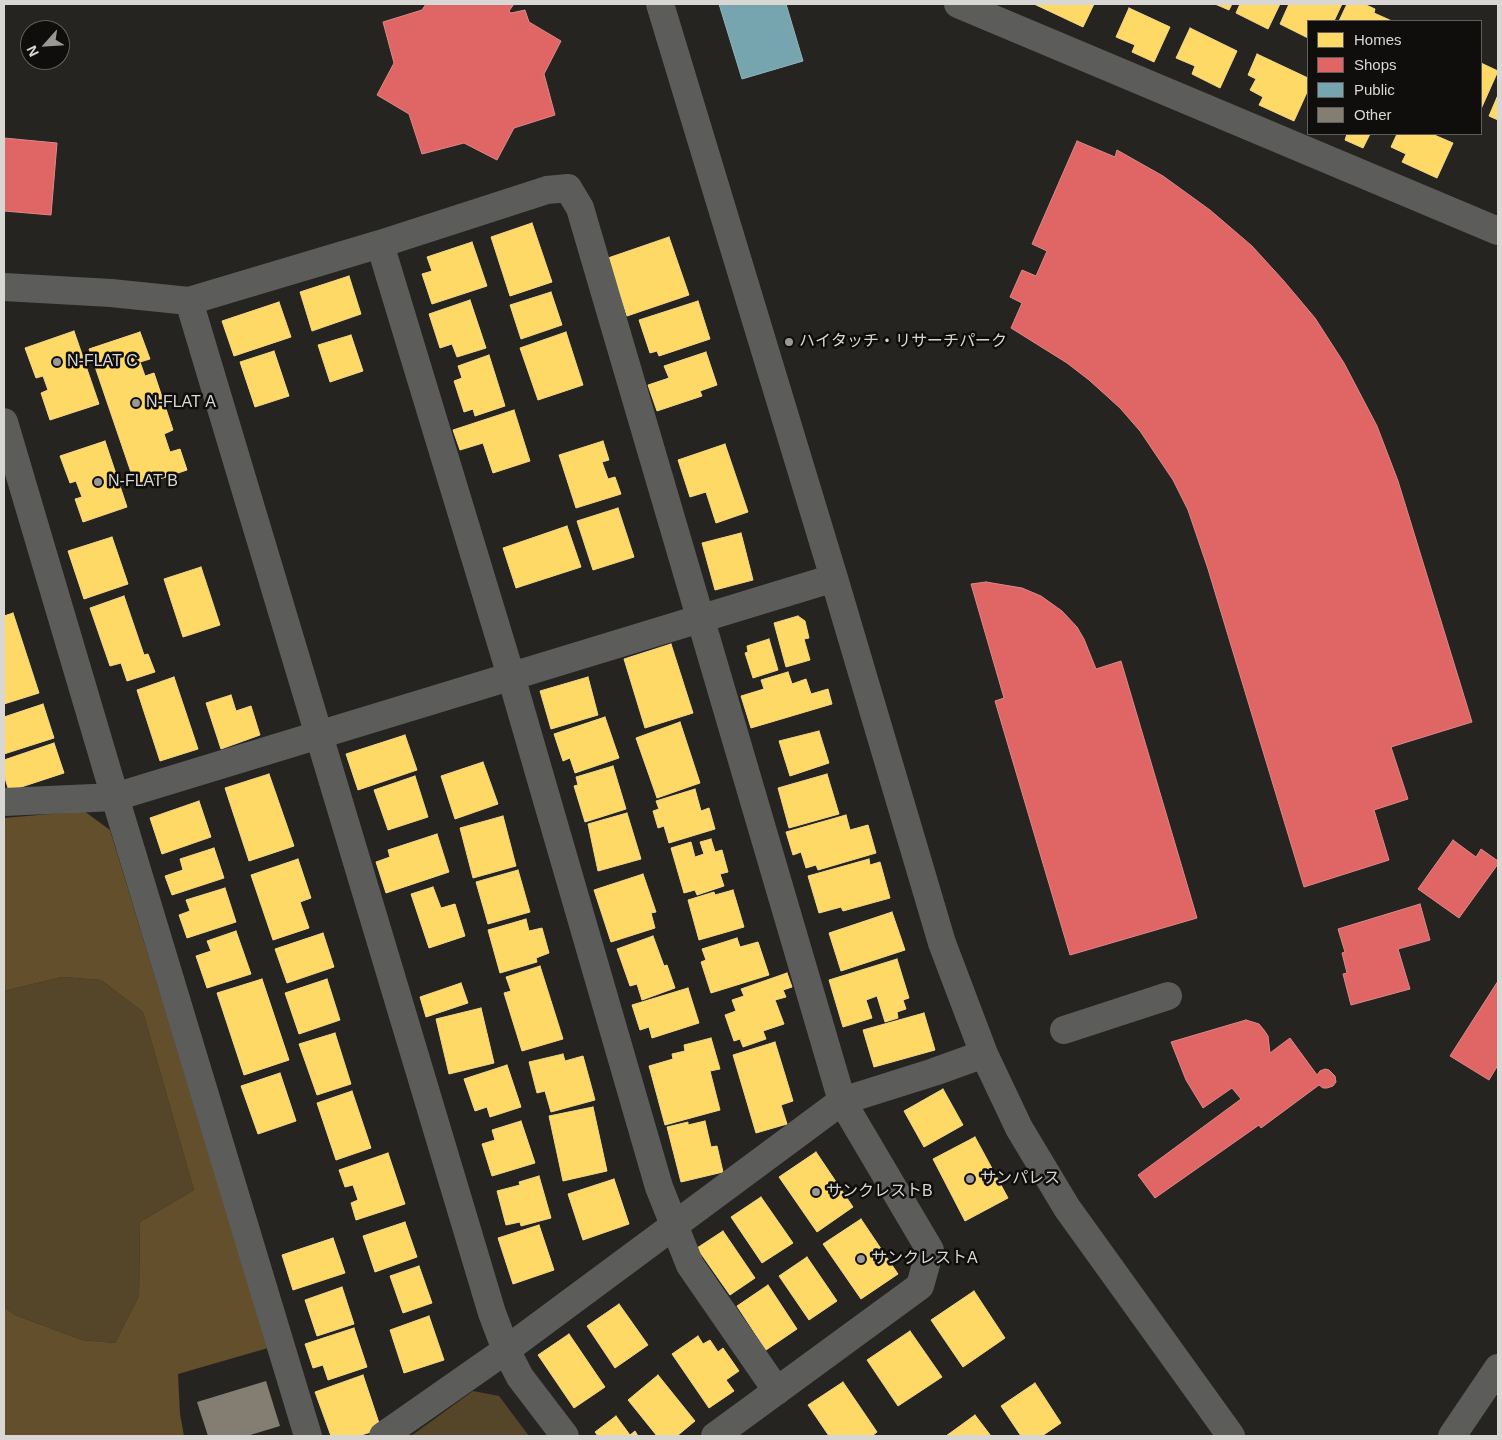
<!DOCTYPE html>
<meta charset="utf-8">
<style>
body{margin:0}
#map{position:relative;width:1502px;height:1440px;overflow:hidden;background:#262421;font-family:Arial,sans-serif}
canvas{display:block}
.frame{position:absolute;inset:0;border:5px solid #d9d7d3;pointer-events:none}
.legend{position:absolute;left:1307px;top:20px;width:175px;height:115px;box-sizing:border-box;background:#100e0c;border:1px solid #605e5c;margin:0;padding:6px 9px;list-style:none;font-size:15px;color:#d9d7d3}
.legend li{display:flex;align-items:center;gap:10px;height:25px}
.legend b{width:25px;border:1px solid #605e5c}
.north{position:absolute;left:20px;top:20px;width:50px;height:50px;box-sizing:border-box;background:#100e0c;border:1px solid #605e5c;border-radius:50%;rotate:244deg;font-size:14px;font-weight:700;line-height:20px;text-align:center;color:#d9d7d3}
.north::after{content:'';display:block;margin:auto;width:18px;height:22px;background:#9a9895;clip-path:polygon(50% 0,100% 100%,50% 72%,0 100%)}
</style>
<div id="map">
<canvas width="1502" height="1440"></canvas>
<div class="frame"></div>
<ul class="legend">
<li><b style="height:14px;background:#ffd966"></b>Homes</li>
<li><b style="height:14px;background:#e06666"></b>Shops</li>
<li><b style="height:14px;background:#76a5af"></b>Public</li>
<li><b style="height:14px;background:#837d72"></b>Other</li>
</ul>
<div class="north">N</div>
</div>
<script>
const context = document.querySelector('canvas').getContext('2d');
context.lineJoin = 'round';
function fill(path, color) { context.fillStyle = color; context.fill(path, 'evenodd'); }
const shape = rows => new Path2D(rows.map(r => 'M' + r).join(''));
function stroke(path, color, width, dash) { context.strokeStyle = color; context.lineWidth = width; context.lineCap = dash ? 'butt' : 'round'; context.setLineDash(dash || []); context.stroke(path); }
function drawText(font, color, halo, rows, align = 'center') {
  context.font = font + ' Arial,"Noto Sans JP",sans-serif'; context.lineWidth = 5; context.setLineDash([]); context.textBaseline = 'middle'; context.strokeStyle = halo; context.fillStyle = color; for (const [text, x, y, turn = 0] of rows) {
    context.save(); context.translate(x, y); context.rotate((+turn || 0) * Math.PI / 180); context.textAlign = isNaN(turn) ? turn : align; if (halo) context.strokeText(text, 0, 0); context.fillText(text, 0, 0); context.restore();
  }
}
fill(shape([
 [62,977,101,980,143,1012,194,1190,140,1222,139,1296,115,1343,82,1340,15,1315,4,1307,4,991],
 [473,1391,499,1396,529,1436,411,1436]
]), '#564629');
fill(shape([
 [84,811,110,830,268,1348,178,1374,180,1414,184,1436,4,1436,4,1307,15,1315,82,1340,115,1343,139,1296,140,1222,194,1190,143,1012,101,980,62,977,4,991,4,818]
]), '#634f2b');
const homes = shape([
 [1034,4,1094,4,1083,27,1034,4],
 [1215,4,1232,4,1229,10,1215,4],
 [1240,4,1280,4,1268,29,1236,13,1240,4],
 [1289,4,1342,4,1334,21,1308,21,1308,38,1280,24,1289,4],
 [1347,4,1364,4,1375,9,1374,13,1392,21,1339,21,1347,4],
 [1129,8,1170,27,1154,62,1132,52,1135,45,1116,37,1129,8],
 [1190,28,1237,51,1220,88,1192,74,1195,66,1176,58,1190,28],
 [1257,54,1308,78,1308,90,1294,121,1259,105,1263,97,1250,90,1256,79,1248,75,1257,54],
 [1481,63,1498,71,1481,109,1481,63],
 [1498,95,1498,120,1489,116,1498,95],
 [1347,134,1370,134,1363,148,1345,140,1347,134],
 [1397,134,1432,134,1453,143,1437,178,1402,162,1406,154,1391,147,1397,134],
 [532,223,552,282,510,296,491,237,532,223],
 [669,237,689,295,627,316,608,258,669,237],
 [472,242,487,286,432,304,422,274,432,271,427,257,472,242],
 [349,276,361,314,312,331,300,292,349,276],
 [551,292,562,325,521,339,510,305,551,292],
 [470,300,486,348,457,357,452,344,440,348,429,314,470,300],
 [698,301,710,339,659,356,657,351,650,353,639,320,698,301],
 [279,302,291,337,234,356,222,321,279,302],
 [74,331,99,404,50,420,41,393,48,390,43,376,36,378,25,348,74,331],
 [140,332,150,359,140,362,145,376,154,373,173,430,164,434,170,452,180,449,187,470,136,487,89,349,140,332],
 [566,332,583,385,538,400,520,348,566,332],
 [351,335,363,371,330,382,318,345,351,335],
 [274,351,289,396,255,407,240,362,274,351],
 [706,352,717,385,700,391,702,396,657,411,648,385,669,378,664,366,706,352],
 [489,355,505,406,475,416,473,409,464,412,454,381,462,378,458,366,489,355],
 [514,410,530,461,493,473,483,443,460,450,453,430,514,410],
 [105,441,127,507,83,522,75,499,82,497,76,481,70,483,60,456,105,441],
 [603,441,609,460,602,462,608,479,615,477,621,494,576,508,559,455,603,441],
 [725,444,748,512,716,523,706,492,690,497,678,460,725,444],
 [618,508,634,557,593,570,577,521,618,508],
 [567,526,581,567,516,588,503,548,567,526],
 [741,533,753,580,715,590,702,543,741,533],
 [112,537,128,584,84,599,68,551,112,537],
 [201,567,220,625,183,637,164,579,201,567],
 [124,596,144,655,148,654,155,672,127,681,121,663,110,666,90,608,124,596],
 [13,613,39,693,4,704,4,616,13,613],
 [798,616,805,621,809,638,804,639,810,660,786,667,774,623,798,616],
 [769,639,778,670,753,678,745,653,748,652,747,646,769,639],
 [671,644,693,713,645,728,624,659,671,644],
 [788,672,792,684,806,679,811,694,828,689,832,704,751,728,741,696,764,689,761,680,788,672],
 [174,677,198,749,160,761,137,690,174,677],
 [588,677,598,715,551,729,540,691,588,677],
 [231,695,236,711,251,706,260,735,221,749,206,703,231,695],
 [43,704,54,738,4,754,4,717,43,704],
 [605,717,619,758,575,773,570,758,563,761,554,734,605,717],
 [680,722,700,783,657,798,636,738,680,722],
 [819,731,829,763,790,776,779,741,819,731],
 [405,735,417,770,358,790,346,754,405,735],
 [54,743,64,773,9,791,4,775,4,760,54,743],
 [483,762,498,804,455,819,441,776,483,762],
 [613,766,626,809,585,822,574,786,578,785,576,777,613,766],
 [269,774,294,846,249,861,225,788,269,774],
 [827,774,839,814,789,828,778,788,827,774],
 [415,776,428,817,388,830,374,790,415,776],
 [695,789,701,811,709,808,715,829,669,843,664,826,658,828,653,811,659,809,656,801,695,789],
 [199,801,211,837,162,854,150,818,199,801],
 [627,813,641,859,598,871,588,824,627,813],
 [846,815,850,830,868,825,876,853,818,870,816,865,806,868,801,852,793,855,786,832,846,815],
 [503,816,516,866,473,878,460,828,503,816],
 [437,834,449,872,386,893,376,862,390,857,388,850,437,834],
 [711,839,715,852,722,850,728,872,720,874,724,886,697,895,695,890,684,893,671,848,691,842,695,857,704,854,700,842,711,839],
 [214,848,224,878,172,895,165,876,183,870,180,859,214,848],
 [298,859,311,898,300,902,309,928,273,940,251,875,298,859],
 [869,859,870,865,880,862,890,898,843,911,841,907,819,913,808,876,869,859],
 [518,870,530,912,488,924,476,882,518,870],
 [643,874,656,912,651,913,655,928,611,942,594,890,643,874],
 [433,887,441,908,455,904,465,936,429,948,411,894,433,887],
 [225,888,236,922,187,938,179,915,190,911,186,900,225,888],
 [733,890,744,927,699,940,688,900,714,892,715,895,733,890],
 [892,912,905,950,841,971,829,933,892,912],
 [526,919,529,931,542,928,549,953,536,958,537,962,500,973,488,930,526,919],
 [236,931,251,974,207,988,196,956,211,951,207,941,236,931],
 [323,933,334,967,287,983,275,949,323,933],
 [653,936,664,966,667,965,675,988,642,1000,637,984,630,986,617,949,653,936],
 [737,938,740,947,758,942,769,975,711,993,701,962,706,960,702,949,737,938],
 [897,959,909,998,903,1000,906,1009,897,1012,898,1018,885,1022,877,996,866,1000,872,1018,843,1027,829,980,897,959],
 [540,966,563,1039,522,1051,504,993,511,991,506,977,540,966],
 [787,973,792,987,783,990,786,997,775,1000,784,1024,763,1031,766,1039,743,1047,740,1039,734,1041,725,1015,736,1011,732,1000,744,996,741,989,787,973],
 [262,979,289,1060,244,1075,217,993,262,979],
 [327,979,340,1020,299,1034,285,993,327,979],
 [461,983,468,1003,426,1017,420,997,461,983],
 [688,988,699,1023,652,1038,649,1027,640,1030,632,1005,688,988],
 [481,1008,494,1063,449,1074,436,1019,481,1008],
 [924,1013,935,1050,874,1067,863,1030,924,1013],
 [335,1033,351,1084,317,1095,299,1044,335,1033],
 [711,1038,720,1069,710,1071,720,1110,665,1125,649,1066,673,1059,672,1054,685,1051,684,1045,711,1038],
 [775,1042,793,1101,781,1105,787,1124,756,1133,733,1055,775,1042],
 [563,1054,565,1061,583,1056,595,1100,551,1112,545,1091,537,1093,529,1062,563,1054],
 [507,1065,521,1107,490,1117,487,1107,475,1111,464,1079,507,1065],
 [280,1073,296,1121,258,1134,241,1086,280,1073],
 [943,1089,963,1125,924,1147,904,1111,943,1089],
 [352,1091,371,1148,336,1160,317,1103,352,1091],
 [593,1107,607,1171,563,1181,549,1116,593,1107],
 [521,1121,535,1163,492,1176,482,1144,495,1140,492,1130,521,1121],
 [705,1121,711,1147,717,1146,723,1172,681,1182,667,1127,688,1122,688,1125,705,1121],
 [975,1137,1008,1198,965,1221,933,1159,975,1137],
 [816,1152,853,1207,817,1232,779,1177,816,1152],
 [388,1153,405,1204,356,1220,351,1203,358,1200,353,1185,345,1187,339,1170,388,1153],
 [539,1176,551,1218,521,1226,520,1222,506,1225,497,1191,520,1185,519,1182,539,1176],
 [614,1179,629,1224,583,1240,568,1194,614,1179],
 [761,1197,793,1243,762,1263,731,1217,761,1197],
 [861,1219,898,1274,861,1299,823,1244,861,1219],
 [405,1222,417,1257,375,1272,363,1236,405,1222],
 [539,1225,554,1270,513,1284,498,1238,539,1225],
 [723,1231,755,1278,730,1295,697,1248,723,1231],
 [333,1238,345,1273,293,1290,282,1255,333,1238],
 [807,1257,837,1301,809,1320,779,1276,807,1257],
 [419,1266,432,1303,403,1313,390,1276,419,1266],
 [768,1285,797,1329,766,1350,737,1306,768,1285],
 [342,1287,354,1324,317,1336,305,1300,342,1287],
 [974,1291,1005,1338,963,1367,931,1320,974,1291],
 [619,1304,648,1345,615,1368,587,1326,619,1304],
 [429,1316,444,1360,404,1373,390,1330,429,1316],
 [354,1328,367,1367,328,1380,323,1365,313,1368,305,1344,354,1328],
 [910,1331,942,1377,898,1406,867,1360,910,1331],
 [569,1334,605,1387,574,1408,538,1355,569,1334],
 [698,1336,703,1344,710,1340,718,1352,723,1348,739,1371,726,1380,734,1391,709,1408,672,1354,698,1336],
 [363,1375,381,1429,358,1436,331,1436,315,1392,363,1375],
 [658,1375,695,1421,677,1436,657,1436,628,1400,658,1375],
 [843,1382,877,1432,872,1436,829,1436,808,1405,843,1382],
 [1035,1383,1061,1423,1042,1436,1021,1436,1001,1406,1035,1383],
 [975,1415,991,1436,946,1436,975,1415],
 [616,1416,630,1435,635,1431,638,1436,598,1436,595,1432,616,1416]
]);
fill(homes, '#ffd966');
stroke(homes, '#f4d887', 1);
const shops = shape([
 [426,4,514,4,509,11,511,13,525,10,529,22,561,41,544,74,555,115,514,128,497,160,464,143,422,154,409,114,377,95,394,63,383,22,422,10,426,4],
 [4,138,57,143,51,215,4,211,4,138],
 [1077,141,1115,157,1117,150,1163,176,1210,210,1252,246,1283,280,1315,318,1344,363,1377,426,1398,481,1472,722,1391,747,1408,799,1374,810,1389,860,1304,887,1208,569,1188,510,1173,480,1140,431,1120,408,1089,380,1067,363,1011,328,1022,303,1010,297,1022,270,1036,276,1047,251,1032,244,1077,141],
 [986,582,1022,588,1041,596,1062,611,1077,627,1084,639,1096,669,1121,661,1197,918,1070,955,995,701,1004,698,971,584,986,582],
 [1453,840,1476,857,1481,849,1498,861,1498,864,1459,918,1418,889,1453,840],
 [1420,904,1430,940,1398,949,1410,989,1351,1005,1343,974,1347,973,1342,953,1345,952,1338,929,1420,904],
 [1498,981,1498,1065,1489,1080,1450,1056,1498,981],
 [1246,1020,1259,1024,1264,1030,1268,1036,1270,1053,1290,1038,1317,1075,1320,1071,1325,1069,1329,1070,1335,1076,1336,1082,1333,1086,1327,1088,1323,1088,1319,1085,1261,1128,1259,1125,1155,1198,1138,1175,1241,1099,1232,1088,1203,1108,1186,1080,1171,1042,1246,1020]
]);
fill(shops, '#e06666');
stroke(shops, '#de8887', 1);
const public = shape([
 [719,4,786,4,803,61,742,79,719,4]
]);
fill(public, '#76a5af');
stroke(public, '#94b4ba', 1);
fill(shape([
 [266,1381,280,1426,247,1436,208,1436,197,1402]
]), '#837d72');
stroke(shape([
 [660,4,834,578,942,943,984,1054,1019,1128,1067,1208,1231,1436],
 [958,4,1498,231],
 [380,244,511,676,659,1187,690,1265,777,1391],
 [4,287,111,293,189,301,380,244,547,190,568,188,580,208,842,1101,930,1250,920,1286,715,1436],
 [189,301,492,1313,506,1350,520,1377,565,1436],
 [4,422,115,797,308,1436],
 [4,802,115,797,834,578],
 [1064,1030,1168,996],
 [383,1436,506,1350,842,1101,934,1072,984,1054],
 [1452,1436,1498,1368]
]), '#5c5c5b', 28);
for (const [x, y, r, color] of [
 [789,342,5,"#9a9895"],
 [57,362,5,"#9a9895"],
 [136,403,5,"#9a9895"],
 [98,482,5,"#9a9895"],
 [970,1179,5,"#9a9895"],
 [816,1192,5,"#9a9895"],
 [861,1259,5,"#9a9895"]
]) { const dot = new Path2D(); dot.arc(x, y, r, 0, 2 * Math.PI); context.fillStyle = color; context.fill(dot); stroke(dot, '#100e0c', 2); }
drawText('16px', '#d9d7d3', '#100e0c', [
 ["ハイタッチ・リサーチパーク",799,342],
 ["N-FLAT C",67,362],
 ["N-FLAT A",146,403],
 ["N-FLAT B",108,482],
 ["サンパレス",980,1179],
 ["サンクレストB",826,1192],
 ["サンクレストA",871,1259]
], 'left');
</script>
